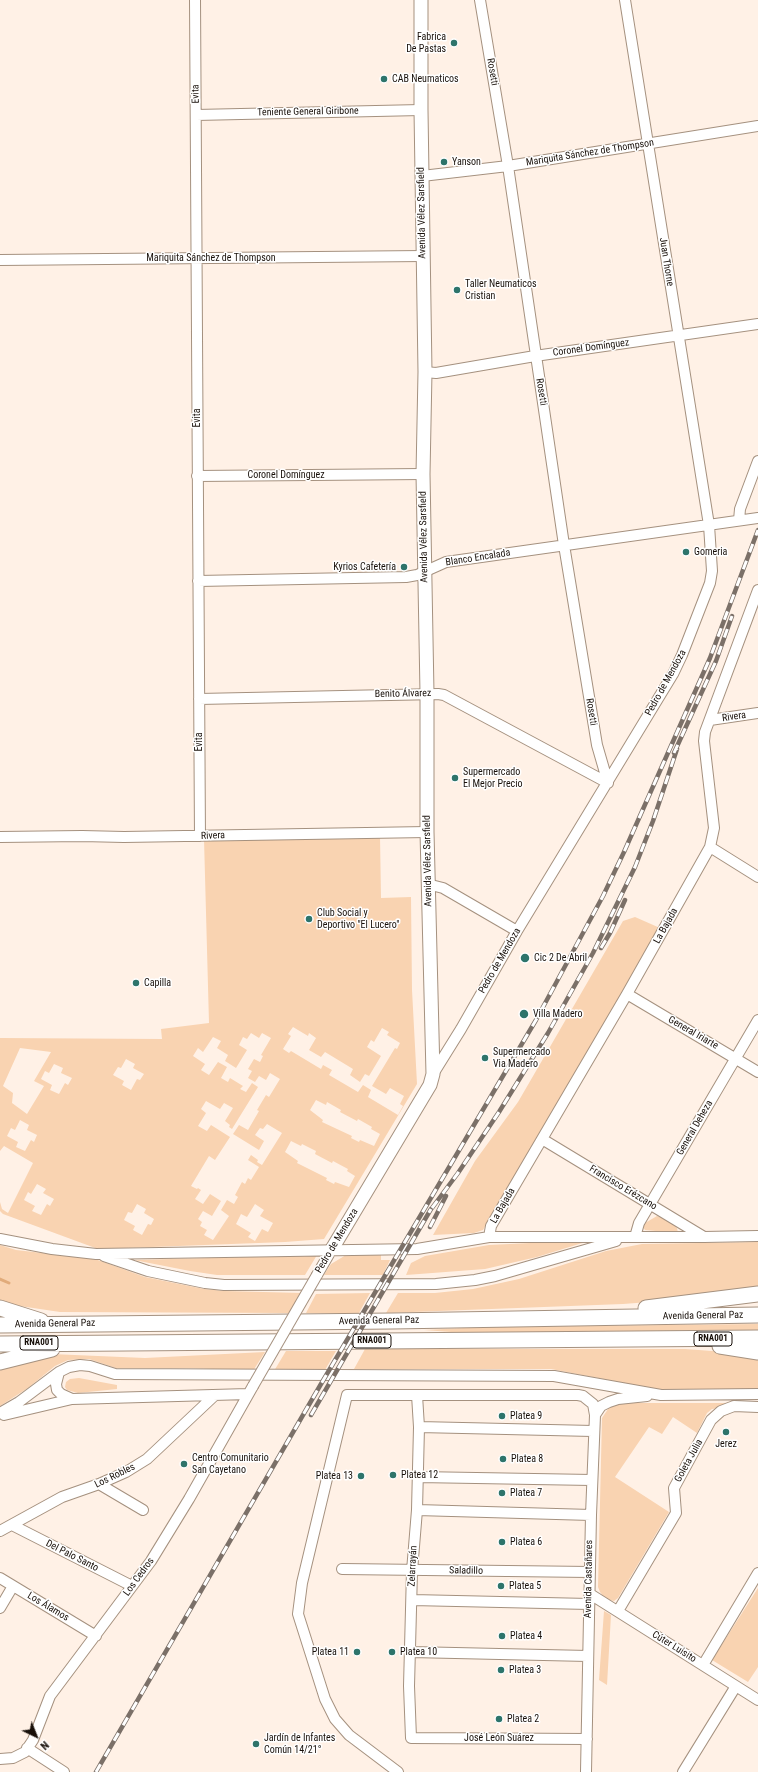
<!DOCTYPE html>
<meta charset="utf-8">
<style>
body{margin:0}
#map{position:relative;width:758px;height:1772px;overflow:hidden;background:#fff1e6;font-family:"Roboto Condensed",sans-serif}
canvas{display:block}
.north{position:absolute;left:16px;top:1716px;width:40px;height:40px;-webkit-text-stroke:3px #fff;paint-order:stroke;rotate:137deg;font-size:11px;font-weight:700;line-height:16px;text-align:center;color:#18100a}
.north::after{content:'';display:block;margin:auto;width:14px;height:18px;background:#18100a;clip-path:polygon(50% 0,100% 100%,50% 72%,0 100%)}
</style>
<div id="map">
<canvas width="758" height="1772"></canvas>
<div class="north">N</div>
</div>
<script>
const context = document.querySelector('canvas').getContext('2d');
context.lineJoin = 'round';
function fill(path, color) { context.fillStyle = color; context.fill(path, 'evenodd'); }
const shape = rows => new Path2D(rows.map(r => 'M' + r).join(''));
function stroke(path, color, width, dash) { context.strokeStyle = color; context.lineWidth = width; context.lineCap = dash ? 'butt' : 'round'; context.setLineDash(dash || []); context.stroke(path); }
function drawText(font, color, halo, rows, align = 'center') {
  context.font = font + ' "Roboto Condensed",sans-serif'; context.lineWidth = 3; context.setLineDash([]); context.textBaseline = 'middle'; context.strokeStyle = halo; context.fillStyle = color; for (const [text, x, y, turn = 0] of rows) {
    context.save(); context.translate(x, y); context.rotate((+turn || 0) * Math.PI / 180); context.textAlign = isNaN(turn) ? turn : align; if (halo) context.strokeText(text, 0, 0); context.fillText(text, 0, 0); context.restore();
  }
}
fill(shape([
 [380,836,381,898,411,897,412,990,417,1084,324,1239,285,1242,98,1249,3,1214,0,1211,0,1202,2,1209,8,1213,33,1163,4,1146,0,1151,0,1038,162,1039,161,1029,209,1023,204,839],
 [293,1027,308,1036,309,1033,316,1038,309,1050,321,1057,325,1052,353,1069,350,1075,360,1082,365,1074,369,1076,381,1056,367,1047,371,1040,374,1042,382,1028,389,1032,387,1035,400,1043,397,1049,395,1048,372,1086,386,1094,390,1088,404,1096,400,1104,403,1106,398,1115,368,1097,371,1090,363,1085,358,1092,329,1075,332,1070,323,1065,321,1069,291,1051,289,1053,283,1049,291,1036,288,1034],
 [251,1033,259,1038,262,1033,271,1038,261,1055,263,1056,260,1062,254,1059,248,1069,252,1071,248,1078,255,1082,259,1076,266,1080,270,1073,280,1079,269,1097,266,1095,257,1110,259,1111,248,1130,239,1125,233,1134,259,1150,264,1141,255,1135,260,1128,263,1129,267,1124,282,1133,262,1165,257,1162,258,1160,251,1155,248,1160,259,1167,251,1180,248,1178,245,1184,242,1182,235,1195,238,1197,234,1204,227,1200,221,1210,229,1216,213,1240,204,1235,207,1230,200,1226,202,1222,198,1219,203,1211,212,1216,221,1201,210,1194,203,1204,195,1199,201,1190,198,1188,197,1189,191,1186,209,1156,215,1160,230,1137,211,1125,207,1131,198,1126,206,1113,201,1109,206,1101,220,1109,224,1103,233,1108,225,1121,230,1125,229,1127,232,1129,258,1087,252,1083,246,1092,240,1089,243,1086,230,1078,228,1082,221,1078,227,1067,218,1062,209,1075,201,1070,205,1064,193,1056,198,1048,203,1052,213,1037,221,1041,217,1048,228,1055,225,1061,236,1068,247,1050,239,1045,243,1037,247,1039],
 [20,1048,51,1052,34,1081,44,1086,27,1114,12,1103,13,1093,3,1086],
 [126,1059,135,1064,133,1068,144,1074,140,1080,137,1079,131,1090,122,1085,124,1081,113,1075,118,1067,121,1068],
 [54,1064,63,1068,61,1073,72,1078,68,1085,65,1083,59,1094,50,1090,52,1085,41,1079,45,1071,49,1073],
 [316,1100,326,1105,327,1102,341,1110,340,1112,357,1121,358,1119,372,1127,371,1129,380,1134,374,1146,360,1140,359,1142,351,1138,352,1136,322,1122,323,1120,310,1110],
 [20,1120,29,1125,27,1130,37,1135,34,1142,31,1140,25,1151,16,1147,18,1142,7,1136,11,1128,15,1130],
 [291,1141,301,1146,302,1144,316,1151,315,1154,332,1163,333,1161,348,1169,347,1171,355,1176,349,1187,335,1182,334,1184,326,1180,327,1178,297,1163,298,1161,285,1152],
 [37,1184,46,1189,43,1193,54,1199,50,1206,47,1204,41,1215,32,1211,35,1206,24,1200,28,1192,31,1194],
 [137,1204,146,1209,144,1213,154,1219,151,1225,148,1224,142,1235,133,1230,135,1226,124,1220,128,1212,132,1213],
 [255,1204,264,1210,260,1216,273,1223,268,1232,262,1229,255,1241,248,1237,251,1233,236,1224,241,1214,247,1217],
 [635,917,660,928,483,1230,474,1233,433,1235,475,1161,518,1102,623,921],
 [657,1216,669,1219,677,1228,678,1233,645,1230,643,1227,645,1223],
 [592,1240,537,1257,485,1269,406,1275,411,1263,425,1256,489,1245],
 [758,1242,758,1291,714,1297,623,1304,386,1313,398,1293,435,1293,473,1289,519,1279,606,1251,642,1244],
 [0,1245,16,1250,95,1259,145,1277,204,1289,225,1291,302,1293,290,1313,60,1312,13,1305,0,1302],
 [381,1254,381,1260,390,1260,383,1275,324,1275,331,1264,346,1255],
 [317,1255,305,1275,217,1275,190,1271,134,1260],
 [370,1293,359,1313,306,1313,316,1294],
 [758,1324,758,1330,537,1332,451,1332,424,1330,483,1327],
 [365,1349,685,1349,753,1354,758,1354,758,1390,661,1390,551,1369,354,1369],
 [286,1351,336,1351,325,1370,274,1371],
 [265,1352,253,1371,192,1368,116,1368,89,1359,68,1360,55,1366,28,1388,0,1406,0,1364,51,1354,145,1358],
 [79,1378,117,1385,117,1389,78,1393,67,1390,65,1387,66,1382,70,1379],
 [616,1403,758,1403,712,1409,707,1413,697,1433,673,1417,662,1434,649,1427,615,1477,669,1512,618,1598,614,1601,609,1600,604,1597,600,1592,598,1587,602,1418,610,1406],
 [758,1588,758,1667,748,1682,712,1660],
 [604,1611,611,1615,607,1685,599,1680]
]), '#f9d3b1');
stroke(shape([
 [0,1279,9,1283]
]), '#e1ab7a', 3);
const minor = shape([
 [195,0,200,836],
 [480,0,508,166,564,545,597,745,608,783],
 [196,115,421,110],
 [422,176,508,166,758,126],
 [0,260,423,256],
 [425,372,436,373,535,356,758,324],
 [197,476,423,474],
 [739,520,740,509,758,461],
 [198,581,406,577,417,575,446,562,758,518],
 [199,699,438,694,444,695,608,783],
 [710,720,758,713],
 [0,837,82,836,124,837,427,832],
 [710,847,758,877],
 [427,884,443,888,517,931],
 [627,994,758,1072],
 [433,1074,461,1029,517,931,673,674,682,655,710,583,712,571,709,525,625,0],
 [542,1139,704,1237],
 [489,1237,491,1226,627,994,710,847,714,828,704,741,705,732,758,590],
 [635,1237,639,1223,758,1020],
 [0,1239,52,1249,96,1254,417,1249,489,1237,704,1237,758,1236],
 [104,1256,148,1271,205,1283,224,1285,436,1284,475,1280,495,1276,616,1241],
 [317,1275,332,1249],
 [59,1372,56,1384,57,1390,61,1394,72,1399],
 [417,1395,419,1427,417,1510,412,1571,409,1686,411,1738,587,1739],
 [0,1413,19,1402,59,1372,69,1367,80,1365,90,1366,115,1374,554,1376,661,1395,758,1394],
 [4,1415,72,1399,248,1394],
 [595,1415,601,1406,609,1402,618,1399,647,1396],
 [419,1427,593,1431],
 [418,1477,592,1480],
 [99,1484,143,1510],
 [417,1510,591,1515],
 [12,1525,132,1586],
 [0,1531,62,1497,99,1484,126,1472,147,1459,214,1396],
 [342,1569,590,1572],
 [0,1578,96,1636],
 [590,1594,758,1700],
 [412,1600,589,1604],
 [0,1608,13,1586],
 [618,1611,676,1513,674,1488,711,1420,721,1411,734,1406,758,1407],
 [411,1652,588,1656],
 [703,1665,758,1573],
 [27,1748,64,1772],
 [0,1759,13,1758,25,1752,33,1740,50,1696,151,1561,189,1499,253,1386],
 [398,1772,349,1735,335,1719,325,1699,298,1614,302,1583,347,1395,578,1395,583,1396,593,1404,595,1415,591,1515,586,1772],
 [683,1772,736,1686]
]);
const major = shape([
 [332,1249,430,1085,433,1074,427,832,427,693,423,474,425,372,421,110,421,0]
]);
const highway = shape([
 [0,1308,41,1321],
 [646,1308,758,1294],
 [0,1325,392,1321,758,1315],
 [0,1344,758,1338],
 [720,1346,758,1352],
 [0,1362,52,1349]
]);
stroke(minor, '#a5917f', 12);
stroke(major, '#a5917f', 15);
stroke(highway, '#a5917f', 17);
stroke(minor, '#fff', 10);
stroke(major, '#fff', 13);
stroke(highway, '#fff', 15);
const rail = shape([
 [674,753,716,661,732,616],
 [601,948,610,933,625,900],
 [432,1208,458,1173,499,1112,548,1033,593,953,635,867,653,821,677,749],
 [430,1227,446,1196],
 [311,1415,431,1209],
 [96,1772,321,1384,536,1020,603,896,624,852,710,658,758,530]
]);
stroke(rail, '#7b7068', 4.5);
stroke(rail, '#fff', 3, [9]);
const minorBridge = shape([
 [253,1386,317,1275]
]);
stroke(minorBridge, '#a5917f', 12, []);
stroke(minorBridge, '#fff', 10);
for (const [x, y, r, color] of [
 [454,43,4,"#2d746b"],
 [384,79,4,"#2d746b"],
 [444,162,4,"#2d746b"],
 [457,290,4,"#2d746b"],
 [686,552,4,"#2d746b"],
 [404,567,4,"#2d746b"],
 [455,778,4,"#2d746b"],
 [309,919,4,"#2d746b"],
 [525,958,5,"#2d746b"],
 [136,983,4,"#2d746b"],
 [524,1014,5,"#2d746b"],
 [485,1058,4,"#2d746b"],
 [502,1416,4,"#2d746b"],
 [726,1432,4,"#2d746b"],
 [503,1459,4,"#2d746b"],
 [184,1464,4,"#2d746b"],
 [393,1475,4,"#2d746b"],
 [361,1476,4,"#2d746b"],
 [502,1493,4,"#2d746b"],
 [502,1542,4,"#2d746b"],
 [501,1586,4,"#2d746b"],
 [502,1636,4,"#2d746b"],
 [357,1652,4,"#2d746b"],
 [392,1652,4,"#2d746b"],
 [501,1670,4,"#2d746b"],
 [499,1719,4,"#2d746b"],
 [256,1744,4,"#2d746b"]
]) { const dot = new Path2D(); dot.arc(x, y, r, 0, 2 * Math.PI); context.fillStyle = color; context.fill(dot); stroke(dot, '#fff', 1.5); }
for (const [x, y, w] of [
 [713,1339,38],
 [372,1341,38],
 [39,1343,38]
]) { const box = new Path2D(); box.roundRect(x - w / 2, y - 7, w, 14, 3); context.fillStyle = '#fff'; context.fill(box); stroke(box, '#18100a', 1); }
drawText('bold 9px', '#18100a', null, [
 ["RNA001",713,1339],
 ["RNA001",372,1341],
 ["RNA001",39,1343]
]);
drawText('10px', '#18100a', '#fff', [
 ["Fabrica",446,37,"right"],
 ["De Pastas",446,49,"right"],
 ["CAB Neumaticos",392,79],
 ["Yanson",452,162],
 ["Taller Neumaticos",465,284],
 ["Cristian",465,296],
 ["Gomeria",694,552],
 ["Kyrios Cafetería",396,567,"right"],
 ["Supermercado",463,772],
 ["El Mejor Precio",463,784],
 ["Club Social y",317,913],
 ["Deportivo \"El Lucero\"",317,925],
 ["Cic 2 De Abril",534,958],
 ["Capilla",144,983],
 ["Villa Madero",533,1014],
 ["Supermercado",493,1052],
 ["Via Madero",493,1064],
 ["Platea 9",510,1416],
 ["Jerez",726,1444,"center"],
 ["Centro Comunitario",192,1458],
 ["San Cayetano",192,1470],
 ["Platea 8",511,1459],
 ["Platea 12",401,1475],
 ["Platea 13",353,1476,"right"],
 ["Platea 7",510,1493],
 ["Platea 6",510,1542],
 ["Platea 5",509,1586],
 ["Platea 4",510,1636],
 ["Platea 11",349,1652,"right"],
 ["Platea 10",400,1652],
 ["Platea 3",509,1670],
 ["Platea 2",507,1719],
 ["Jardín de Infantes",264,1738],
 ["Común 14/21°",264,1750]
], 'left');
drawText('10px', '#18100a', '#fff', [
 ["Rosetti",492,72,80],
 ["Evita",196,94,-91],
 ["Teniente General Giribone",308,112,-1],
 ["Mariquita Sánchez de Thompson",590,153,-9],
 ["Avenida Vélez Sarsfield",422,213,-91],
 ["Mariquita Sánchez de Thompson",211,258],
 ["Juan Thorne",666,262,81],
 ["Coronel Domínguez",591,348,-8],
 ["Rosetti",541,392,81],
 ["Evita",197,418,-90],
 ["Coronel Domínguez",286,475],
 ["Avenida Vélez Sarsfield",424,537,-91],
 ["Blanco Encalada",478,558,-9],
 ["Pedro de Mendoza",666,683,-61],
 ["Benito Álvarez",403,694,-1],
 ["Rosetti",591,712,81],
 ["Rivera",734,717,-8],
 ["Evita",199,742,-90],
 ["Rivera",213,836,-2],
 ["Avenida Vélez Sarsfield",428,861,-91],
 ["La Bajada",666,926,-61],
 ["Pedro de Mendoza",500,961,-60],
 ["General Iriarte",693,1033,30],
 ["General Deheza",695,1128,-60],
 ["Francisco Erézcano",623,1188,31],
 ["La Bajada",503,1206,-60],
 ["Pedro de Mendoza",337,1241,-59],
 ["Avenida General Paz",703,1316,-1],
 ["Avenida General Paz",379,1321,-1],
 ["Avenida General Paz",55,1324,-1],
 ["Goleta Julia",689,1461,-61],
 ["Los Robles",115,1476,-26],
 ["Del Palo Santo",72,1556,27],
 ["Zelarrayán",413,1566,-87],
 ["Saladillo",466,1571,1],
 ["Los Cedros",139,1577,-54],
 ["Avenida Castañares",589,1579,-89],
 ["Los Álamos",48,1607,31],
 ["Cúter Luisito",674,1647,32],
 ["José León Suárez",499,1738]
]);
</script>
